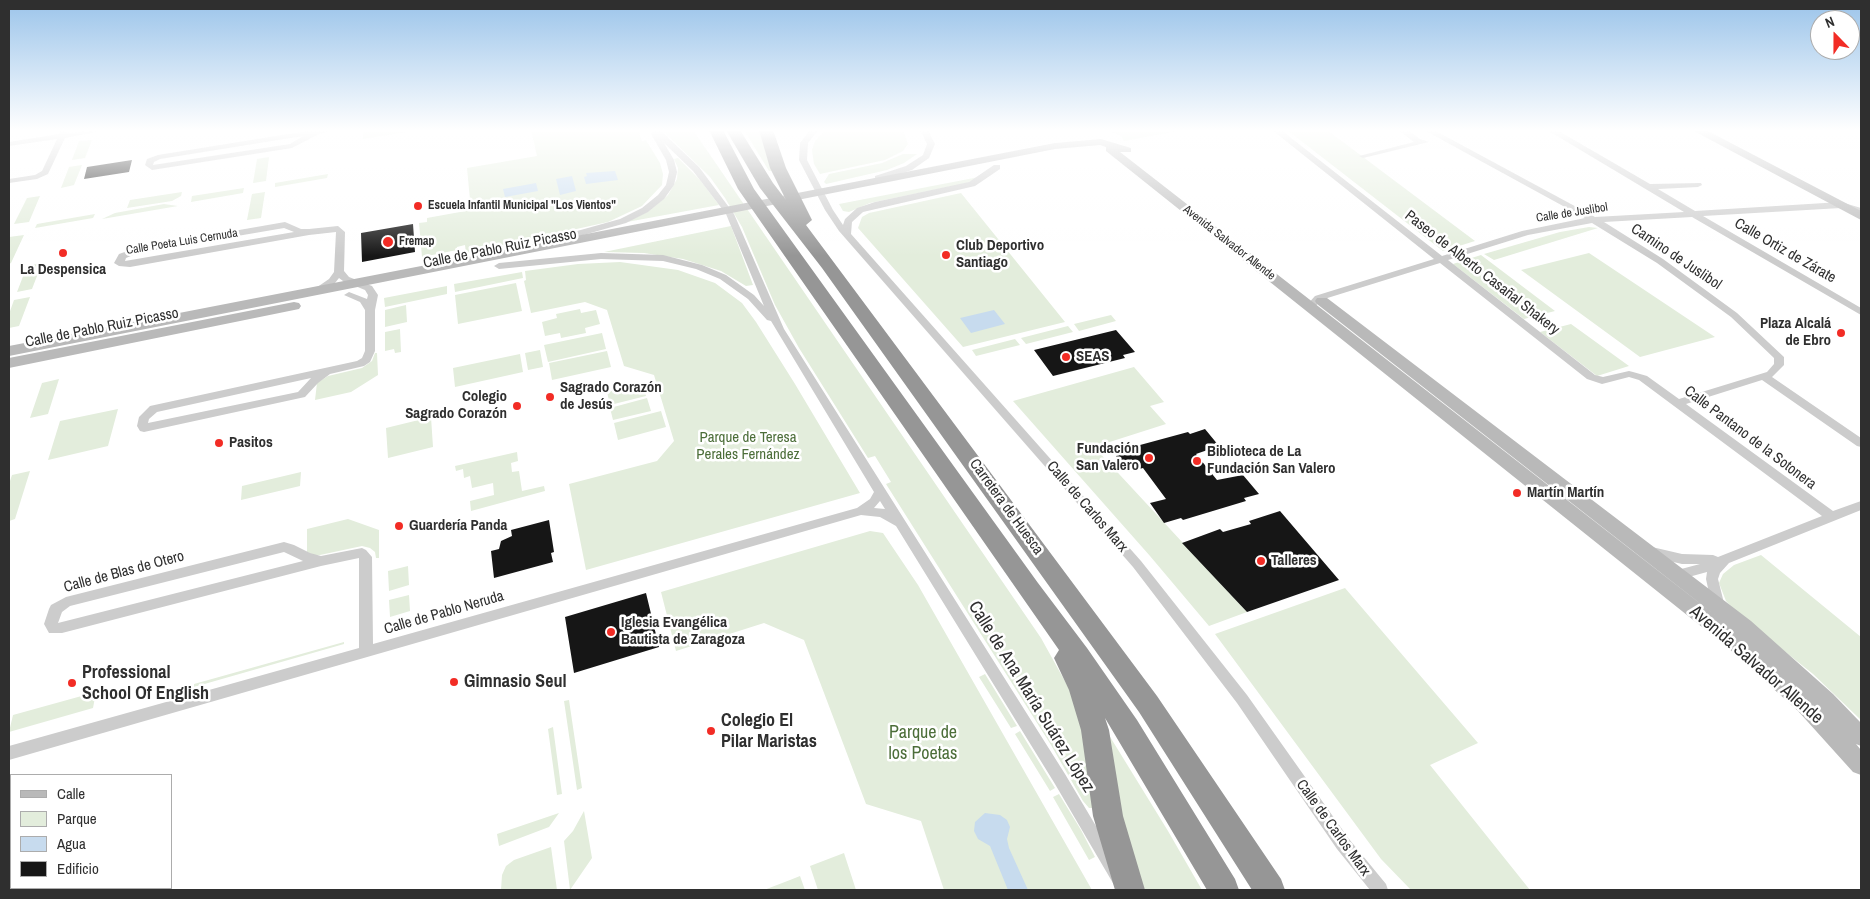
<!DOCTYPE html>
<meta charset="utf-8">
<style>
body{margin:0}
#map{position:relative;width:1870px;height:899px;overflow:hidden;background:#fff;font-family:"Archivo Narrow",sans-serif}
canvas{display:block}
.frame{position:absolute;inset:0;border:10px solid #2f2f2f;pointer-events:none}
.legend{position:absolute;left:10px;top:774px;width:162px;height:115px;box-sizing:border-box;background:#fff;border:1px solid #acacac;margin:0;padding:6px 9px;list-style:none;font-size:15px;color:#2f2f2f}
.legend li{display:flex;align-items:center;gap:10px;height:25px}
.legend b{width:25px;border:1px solid #acacac}
.north{position:absolute;left:1810px;top:10px;width:50px;height:50px;box-sizing:border-box;background:#fff;border:1px solid #acacac;border-radius:50%;rotate:338deg;font-size:14px;font-weight:700;line-height:20px;text-align:center;color:#2f2f2f}
.north::after{content:'';display:block;margin:auto;width:18px;height:22px;background:#f22c25;clip-path:polygon(50% 0,100% 100%,50% 72%,0 100%)}
</style>
<div id="map">
<canvas width="1870" height="899"></canvas>
<div class="frame"></div>
<ul class="legend">
<li><b style="height:6px;background:#b9b9b9"></b>Calle</li>
<li><b style="height:14px;background:#e3eddc"></b>Parque</li>
<li><b style="height:14px;background:#c7dbee"></b>Agua</li>
<li><b style="height:14px;background:#161616"></b>Edificio</li>
</ul>
<div class="north">N</div>
</div>
<script>
const context = document.querySelector('canvas').getContext('2d');
context.lineJoin = 'round';
function fill(path, color) { context.fillStyle = color; context.fill(path, 'evenodd'); }
const shape = rows => new Path2D(rows.map(r => 'M' + r).join(''));
function stroke(path, color, width, dash) { context.strokeStyle = color; context.lineWidth = width; context.lineCap = dash ? 'butt' : 'round'; context.setLineDash(dash || []); context.stroke(path); }
function drawText(font, color, halo, rows, align = 'center') {
  context.font = font + ' "Archivo Narrow",sans-serif'; context.lineWidth = 5; context.setLineDash([]); context.textBaseline = 'middle'; context.strokeStyle = halo; context.fillStyle = color; for (const [text, x, y, turn = 0] of rows) {
    context.save(); context.translate(x, y); context.rotate((+turn || 0) * Math.PI / 180); context.textAlign = isNaN(turn) ? turn : align; if (halo) context.strokeText(text, 0, 0); context.fillText(text, 0, 0); context.restore();
  }
}
fill(shape([
 [363,130,407,130,407,132,363,139],
 [531,130,638,130,642,141,646,140,660,163,663,174,662,185,642,206,608,222,468,253,466,253,465,245,457,247,457,250,422,257,419,223,427,222,427,218,471,210,467,168,537,156],
 [662,130,693,130,1041,638,1072,694,1084,722,1093,808,1089,808,1083,801,1051,745,886,484,891,482,875,456,868,458,799,348,775,305,742,227,725,198,710,177],
 [744,130,760,130,772,171,769,171],
 [825,130,903,130,908,144,903,151,885,160,820,174,814,164,812,150,815,141],
 [1119,130,1183,130,1124,141,1121,136,1112,132],
 [1287,130,1327,130,1475,241,1443,251],
 [92,140,85,158,72,160,79,141],
 [903,154,917,154,904,163,887,170,826,184,824,182,829,174,882,163],
 [269,157,266,181,253,183,257,159],
 [678,158,700,180,719,205,627,222,649,211,668,195,677,179,678,168,674,159],
 [82,165,74,185,61,188,69,167],
 [328,174,327,178,275,187,275,183],
 [979,177,967,183,870,203,849,212,843,211,839,204],
 [244,188,243,193,191,202,192,196],
 [182,192,181,196,172,201,127,208,130,200],
 [265,192,261,218,247,220,252,194],
 [961,193,1065,322,963,347,858,228,862,217,869,213],
 [40,196,29,222,14,224,27,198],
 [164,204,178,206,102,219,115,213],
 [95,214,93,218,35,228,37,224],
 [731,226,753,285,746,286,721,271,683,259,644,253,604,252],
 [1589,227,1598,228,1494,260,1484,254,1560,232],
 [24,235,11,263,9,264,9,237],
 [1589,253,1715,337,1640,357,1521,270],
 [1481,255,1555,311,1524,319,1453,264],
 [620,262,678,270,715,283,742,303,756,322,795,384,860,493,586,570,569,484,657,461,674,441,654,375,624,366,607,310,585,302,531,313,524,281,526,280,525,271,578,264],
 [42,263,32,289,17,292,27,266],
 [522,272,523,278,455,292,454,284],
 [516,283,522,311,458,324,455,295],
 [447,286,447,294,385,307,384,298],
 [30,297,19,326,9,328,9,314,14,300],
 [406,305,407,322,385,327,385,310],
 [580,309,581,313,596,310,600,324,585,328,586,333,561,338,560,333,545,336,542,322,557,318,556,314],
 [1111,315,1116,321,1079,331,1074,324],
 [1571,324,1629,366,1597,376,1540,332],
 [1068,326,1073,332,1026,344,1021,338],
 [400,329,401,352,395,353,394,349,385,351,385,332],
 [602,333,606,349,548,362,544,345],
 [1015,339,1020,345,976,356,972,350],
 [540,350,543,367,528,370,525,353],
 [607,351,611,367,552,380,549,363],
 [375,353,377,353,378,375,351,392,315,400,317,383,328,376,362,368,372,361],
 [520,354,523,372,455,387,453,368],
 [1134,367,1164,402,1150,406,1166,424,1094,447,1247,612,1209,626,1150,556,1013,401],
 [59,379,48,414,30,418,42,383],
 [643,384,646,396,610,405,607,392],
 [647,398,651,411,613,420,610,408],
 [118,409,108,446,48,460,60,421],
 [661,411,666,427,618,440,614,423],
 [431,417,433,447,388,458,386,428],
 [517,452,518,461,511,463,512,472,519,471,522,491,544,486,545,491,471,511,470,501,494,495,493,483,472,488,470,476,464,478,463,469,456,471,455,466],
 [30,471,15,519,9,521,9,484,12,475],
 [301,472,300,486,241,500,242,486],
 [348,519,379,530,379,558,376,558,375,552,370,548,362,546,320,555,314,555,307,552,307,529],
 [870,531,883,533,918,585,1092,890,944,890,921,821,866,804,804,640,764,623,676,651,661,592],
 [1761,555,1861,637,1861,720,1813,674,1738,614,1726,601,1719,583,1723,574,1734,565],
 [408,566,409,585,389,591,388,571],
 [1345,588,1478,743,1430,765,1530,890,1411,890,1381,859,1215,634],
 [409,595,410,611,390,617,389,600],
 [344,642,344,644,194,687,194,684],
 [985,674,1017,726,1011,728,979,677],
 [96,692,93,708,9,732,13,715],
 [569,700,582,788,577,790,564,701],
 [553,727,562,794,557,795,548,729],
 [1104,727,1168,831,1202,890,1145,890,1132,863],
 [1020,731,1055,788,1050,791,1015,734],
 [1059,794,1081,830,1095,857,1089,860,1053,797],
 [584,811,592,858,570,890,564,841,573,831],
 [559,813,549,827,499,846,497,834],
 [551,847,557,890,501,890,502,875,506,866,514,860],
 [844,853,856,890,818,890,810,866],
 [800,876,805,890,764,890,790,880]
]), '#e3eddc');
fill(shape([
 [615,171,618,180,586,184,584,177,587,176,586,173],
 [572,176,576,191,560,195,556,179],
 [536,183,538,191,505,197,503,189],
 [994,310,1005,324,971,333,960,318],
 [985,813,1000,815,1007,820,1010,827,1007,839,1009,848,1028,890,1008,890,990,846,978,839,974,831,975,822]
]), '#c7dbee');
fill(shape([
 [132,160,129,172,84,179,87,167],
 [413,224,415,252,362,262,361,233],
 [1116,330,1135,352,1123,355,1125,358,1053,376,1034,350],
 [1205,429,1219,446,1196,454,1217,480,1243,475,1259,494,1244,498,1246,501,1183,520,1181,518,1164,523,1150,503,1166,499,1143,468,1128,472,1116,456,1131,451,1129,448,1188,432,1190,434],
 [1280,511,1339,580,1247,612,1182,543,1220,529,1223,532,1251,524,1249,521],
 [549,520,554,552,551,553,553,562,494,578,491,551,499,549,501,541,512,536,511,530],
 [646,593,659,647,574,673,565,617]
]), '#161616');
fill(shape([
 [61,130,67,130,67,133,105,130,65,138,48,174,37,179,9,183,9,179,35,175,42,171,57,139,9,146,9,142,59,134,61,130],
 [313,130,333,130,319,134,292,148,152,170,145,165,147,159,158,155,313,130],
 [303,136,290,144,153,165,154,162,160,159,303,136],
 [651,130,660,130,699,167,734,214,784,329,1065,774,1134,890,1117,890,1055,784,896,526,880,517,861,515,9,760,9,746,359,648,359,558,321,566,62,633,49,633,44,624,49,609,51,605,66,597,284,542,294,545,310,553,321,556,362,548,366,550,372,557,373,644,857,508,870,499,874,492,771,321,767,320,748,299,720,279,696,269,663,261,601,259,499,269,494,266,499,263,601,253,663,255,702,265,726,275,754,295,764,306,726,214,693,171,664,143,674,160,677,172,674,185,664,199,648,212,626,223,548,245,544,242,545,240,620,219,642,208,658,195,666,185,669,172,666,160,651,134,653,132,651,130],
 [880,501,885,509,874,508,880,501],
 [284,552,303,561,58,623,62,612,70,606,284,552],
 [810,130,818,130,808,143,807,160,833,210,843,225,845,219,857,208,875,202,969,182,994,165,1000,165,1000,169,975,186,863,212,852,222,851,234,1141,561,1247,695,1349,839,1386,884,1388,890,1370,890,1337,849,1237,703,1133,567,839,231,825,210,799,160,800,143,810,130],
 [920,130,928,130,935,144,929,158,912,170,881,180,875,180,875,176,906,166,923,155,927,144,920,130],
 [1272,130,1281,130,1442,256,1522,231,1585,218,1424,130,1434,130,1595,217,1684,212,1547,130,1557,130,1650,184,1701,183,1702,185,1698,187,1658,189,1695,211,1841,202,1861,208,1861,214,1841,208,1703,216,1861,308,1861,315,1692,217,1604,222,1663,259,1737,313,1784,357,1784,365,1772,377,1861,438,1861,447,1857,446,1762,380,1686,404,1833,511,1861,501,1861,510,1729,563,1720,573,1718,579,1725,607,1723,611,1718,612,1713,611,1706,579,1707,572,1674,581,1670,580,1668,576,1670,572,1700,564,1682,564,1652,557,1648,555,1646,552,1648,549,1652,547,1682,554,1713,555,1718,557,1822,516,1639,380,1629,377,1602,384,1587,379,1440,263,1321,300,1314,308,1308,308,1306,306,1315,296,1434,259,1272,130],
 [1592,223,1657,263,1731,317,1774,358,1774,364,1767,372,1679,399,1647,376,1633,372,1629,371,1603,377,1595,375,1448,260,1528,235,1592,223],
 [1398,130,1408,130,1420,139,1429,142,1363,158,1359,156,1414,142,1398,130],
 [285,222,301,229,309,229,338,226,345,232,344,271,349,277,372,286,378,295,375,310,375,351,370,362,364,366,330,374,318,383,305,397,144,432,140,431,137,426,139,417,150,406,357,361,362,358,365,351,365,310,360,302,344,295,349,292,367,299,368,295,365,290,343,281,339,278,335,283,321,292,315,292,313,290,329,279,334,272,336,232,309,235,130,267,119,266,114,263,119,254,136,248,285,222],
 [284,228,294,232,125,261,126,258,138,253,284,228],
 [311,378,298,392,148,423,149,419,157,412,311,378]
]), '#ccc');
fill(shape([
 [1692,130,1706,130,1861,211,1861,220,1692,130],
 [1101,139,1131,148,1131,152,1120,152,1720,619,1317,304,1315,301,1317,298,1327,298,1751,621,1833,694,1861,723,1861,746,1856,744,1861,750,1861,775,1853,772,1798,711,1727,647,1106,151,1106,147,1100,145,1055,149,9,356,9,346,1055,143,1101,139],
 [294,302,299,303,301,306,299,309,9,368,9,358,294,302]
]), '#b9b9b9');
fill(shape([
 [709,130,723,130,754,189,1038,583,1087,648,1137,720,1235,879,1239,890,1207,890,1105,718,1109,730,1123,816,1145,890,1115,890,1093,816,1081,730,1069,690,1054,658,1059,650,738,189,709,130],
 [726,130,740,130,773,183,786,200,770,168,759,130,773,130,786,168,812,220,806,225,1157,696,1281,879,1285,890,1252,890,1139,712,822,268,760,188,726,130]
]), '#969696');
const sky = context.createLinearGradient(0, 0, 0, 256);
sky.addColorStop(0, '#9bc4ea');
sky.addColorStop(0.51, '#fff');
sky.addColorStop(1, '#ffffff00');
context.fillStyle = sky;
context.fillRect(0, 0, 1870, 256);
for (const [x, y, r, color] of [
 [418,206,5,"#f22c25"],
 [388,242,6,"#f22c25"],
 [63,253,5,"#f22c25"],
 [946,255,5,"#f22c25"],
 [1841,333,5,"#f22c25"],
 [1066,357,5,"#f22c25"],
 [550,397,5,"#f22c25"],
 [517,406,5,"#f22c25"],
 [219,443,5,"#f22c25"],
 [1149,458,5,"#f22c25"],
 [1197,461,5,"#f22c25"],
 [1517,493,5,"#f22c25"],
 [399,526,5,"#f22c25"],
 [1261,561,5,"#f22c25"],
 [611,632,5,"#f22c25"],
 [454,682,5,"#f22c25"],
 [72,683,5,"#f22c25"],
 [711,731,5,"#f22c25"]
]) { const dot = new Path2D(); dot.arc(x, y, r, 0, 2 * Math.PI); context.fillStyle = color; context.fill(dot); stroke(dot, '#fff', 2); }
drawText('bold 12px', '#2f2f2f', '#fff', [
 ["Escuela Infantil Municipal \"Los Vientos\"",428,206],
 ["Fremap",399,242]
], 'left');
drawText('12px', '#2f2f2f', '#fff', [
 ["Calle de Juslibol",1572,213,-9],
 ["Calle Poeta Luis Cernuda",182,242,-9],
 ["Avenida Salvador Allende",1229,243,38]
]);
drawText('bold 15px', '#2f2f2f', '#fff', [
 ["Club Deportivo",956,246],
 ["Santiago",956,263],
 ["La Despensica",63,270,"center"],
 ["Plaza Alcalá",1831,324,"right"],
 ["de Ebro",1831,341,"right"],
 ["SEAS",1076,357],
 ["Sagrado Corazón",560,388],
 ["de Jesús",560,405],
 ["Colegio",507,397,"right"],
 ["Sagrado Corazón",507,414,"right"],
 ["Pasitos",229,443],
 ["Fundación",1139,449,"right"],
 ["San Valero",1139,466,"right"],
 ["Biblioteca de La",1207,452],
 ["Fundación San Valero",1207,469],
 ["Martín Martín",1527,493],
 ["Guardería Panda",409,526],
 ["Talleres",1271,561],
 ["Iglesia Evangélica",621,623],
 ["Bautista de Zaragoza",621,640]
], 'left');
drawText('15px', '#2f2f2f', '#fff', [
 ["Calle de Pablo Ruiz Picasso",500,249,-11],
 ["Calle Ortiz de Zárate",1785,251,30],
 ["Camino de Juslibol",1676,257,34],
 ["Paseo de Alberto Casañal Shakery",1482,273,38],
 ["Calle de Pablo Ruiz Picasso",102,328,-11],
 ["Calle Pantano de la Sotonera",1750,438,37],
 ["Carretera de Huesca",1006,507,54],
 ["Calle de Carlos Marx",1087,507,49],
 ["Calle de Blas de Otero",124,572,-15],
 ["Calle de Pablo Neruda",444,613,-16],
 ["Calle de Carlos Marx",1333,828,54]
]);
drawText('15px', '#4c6e39', '#fff', [
 ["Parque de Teresa",748,438],
 ["Perales Fernández",748,455]
]);
drawText('18px', '#2f2f2f', '#fff', [
 ["Avenida Salvador Allende",1756,665,41],
 ["Calle de Ana María Suárez López",1031,697,58]
]);
drawText('bold 18px', '#2f2f2f', '#fff', [
 ["Professional",82,673],
 ["School Of English",82,694],
 ["Gimnasio Seul",464,682],
 ["Colegio El",721,721],
 ["Pilar Maristas",721,742]
], 'left');
drawText('18px', '#4c6e39', '#fff', [
 ["Parque de",923,733],
 ["los Poetas",923,754]
]);
</script>
